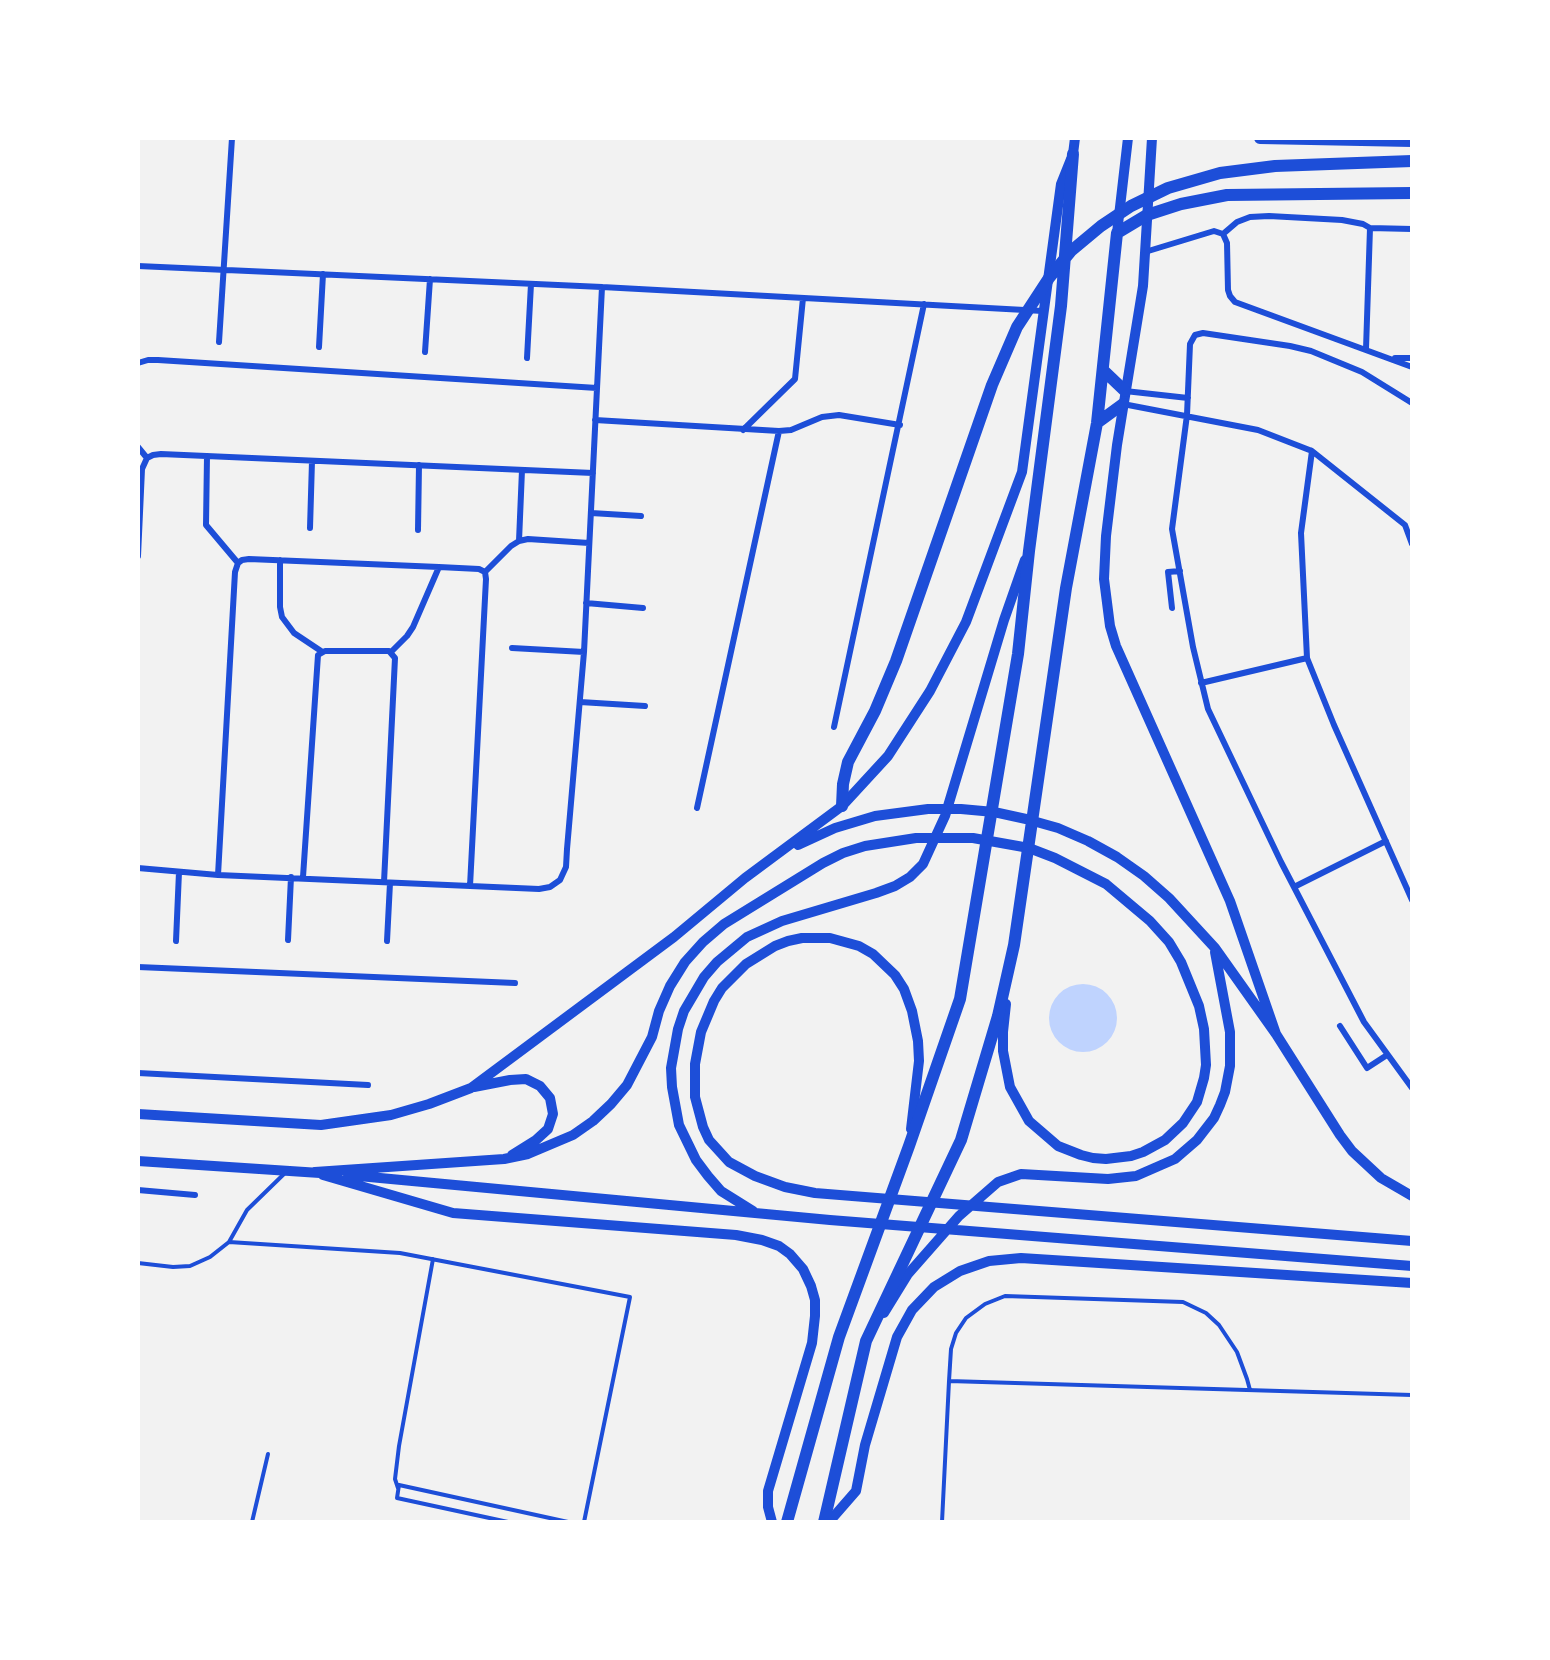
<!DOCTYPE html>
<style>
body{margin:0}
#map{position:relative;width:1550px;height:1660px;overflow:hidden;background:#f2f2f2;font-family:"Source Sans 3",sans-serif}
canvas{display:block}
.frame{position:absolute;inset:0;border:140px solid #fff;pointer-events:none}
</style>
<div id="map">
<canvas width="1550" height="1660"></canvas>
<div class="frame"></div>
</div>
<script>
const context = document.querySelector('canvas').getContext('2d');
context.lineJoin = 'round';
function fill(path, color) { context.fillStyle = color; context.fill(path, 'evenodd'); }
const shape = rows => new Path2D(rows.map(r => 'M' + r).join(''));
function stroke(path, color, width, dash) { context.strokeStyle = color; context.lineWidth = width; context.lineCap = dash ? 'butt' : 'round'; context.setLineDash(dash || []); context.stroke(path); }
fill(shape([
 '1049 1018a34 34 0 1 1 68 0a34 34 0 1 1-68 0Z'
]), '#bfd3fe');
stroke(shape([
 [229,1242,247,1210,285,1173],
 [138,1263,173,1267,190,1266,210,1257,229,1242,400,1253,630,1297,584,1522],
 [949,1381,951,1349,956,1333,966,1318,985,1304,1005,1296,1183,1302,1206,1313,1219,1325,1237,1352,1247,1379,1250,1390],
 [398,1488,395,1479,399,1446,433,1259],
 [252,1522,268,1454],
 [508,1522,397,1498,399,1485,568,1522],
 [942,1522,949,1381,1412,1395]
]), '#1d4ed8', 4);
stroke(shape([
 [1223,234,1237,222,1250,217,1269,216,1342,220,1363,224,1370,228,1412,229],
 [1145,252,1214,231,1223,234,1227,243,1228,290,1230,296,1235,302,1412,367],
 [138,266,602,287,1043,311],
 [219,342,232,138],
 [319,347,323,274],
 [1366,349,1370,228],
 [425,352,430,279],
 [527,358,531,284],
 [1395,358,1412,358],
 [138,363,148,360,158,360,597,388],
 [1125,391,1188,398],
 [1412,403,1362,372,1311,351,1290,346,1203,333,1195,335,1190,344,1187,415,1172,529,1193,647,1208,709,1281,862,1364,1022,1412,1088],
 [1123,404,1258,430,1312,451,1301,533,1307,658,1334,725,1412,900],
 [595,420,779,431,791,430,822,417,839,415,900,425],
 [743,430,795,379,803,298],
 [138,447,147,458],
 [1312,451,1405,525,1412,544],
 [207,456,206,525,238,563],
 [591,513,641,516],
 [310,528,312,461],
 [418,530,419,465],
 [519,541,522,470],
 [138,556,142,469,147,458,153,455,161,454,593,473],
 [280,560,280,607,282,617,294,633,321,651],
 [485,572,511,546,519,541,528,539,589,543],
 [586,603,643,608],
 [1172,608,1168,572,1180,571],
 [512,648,584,652],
 [391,652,407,636,413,627,439,567],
 [1201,683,1307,658],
 [580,702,645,706],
 [834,727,924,304],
 [697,808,779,431],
 [138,868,218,875,539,889,550,887,560,880,566,867,567,849,584,652,602,287],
 [218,875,235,572,238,563,242,560,249,559,439,567,479,569,485,572,486,579,470,886],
 [303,877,318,655,325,651,389,651,395,658,384,882],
 [1294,887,1386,841],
 [288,940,291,877],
 [176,941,179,872],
 [387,941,390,883],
 [138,967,515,983],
 [1340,1026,1367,1068,1387,1055],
 [138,1073,368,1085],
 [138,1190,195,1195]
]), '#1d4ed8', 6);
stroke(shape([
 [1073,154,1075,138],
 [1117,233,1128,138]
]), '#1d4ed8', 10);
stroke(shape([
 [1152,138,1143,286,1117,445,1106,536,1104,579,1110,626,1116,646,1230,901,1276,1034],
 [798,845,835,828,875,816,928,809,961,809,994,812,1026,819,1058,828,1088,841,1117,857,1144,876,1169,898,1215,948,1276,1034,1340,1135,1352,1151,1381,1178,1412,1196],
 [474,1087,510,1080,526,1079,540,1086,550,1098,553,1114,548,1129,536,1140,512,1155],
 [138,1114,321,1125,391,1115,429,1104,471,1088,674,937,745,878,842,806,888,756,930,691,966,622,1022,472,1061,184,1071,159],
 [911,1129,919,1061,918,1041,912,1011,904,989,895,975,873,954,859,946,830,938,802,938,788,941,775,946,746,964,722,988,714,1001,701,1032,695,1064,695,1097,703,1127,709,1140,729,1162,755,1176,785,1187,815,1193,1412,1241],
 [138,1161,320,1173],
 [315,1172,504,1159,528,1154,573,1135,593,1121,611,1104,627,1085,652,1037,659,1011,670,986,685,962,703,942,724,924,823,863,843,853,865,846,916,838,973,838,1029,848,1055,858,1106,884,1150,921,1169,942,1181,962,1199,1006,1204,1029,1206,1065,1204,1078,1197,1102,1183,1123,1165,1140,1143,1152,1131,1156,1106,1159,1093,1158,1081,1155,1058,1146,1029,1121,1010,1087,1003,1051,1003,1032,1006,1004],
 [323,1175,453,1213,736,1235,762,1240,779,1246,790,1254,803,1269,811,1286,815,1300,815,1316,812,1343,768,1491,768,1507,772,1522],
 [348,1175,830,1220,1412,1266],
 [753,1211,721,1191,708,1176,696,1160,679,1125,672,1087,671,1068,678,1029,684,1011,704,977,717,962,747,937,782,921,876,893,895,886,910,877,923,864,945,816,1004,620,1025,560],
 [884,1313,908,1274,959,1216,998,1182,1021,1174,1108,1179,1136,1176,1175,1159,1197,1140,1214,1118,1220,1105,1225,1092,1230,1066,1230,1032,1215,952],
 [829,1522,856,1491,865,1445,897,1337,912,1310,934,1287,960,1271,989,1261,1021,1258,1412,1283]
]), '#1d4ed8', 10);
stroke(shape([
 [1260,138,1412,141],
 [1103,370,1125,391],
 [1097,423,1123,404],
 [842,806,843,784,848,762,875,711,896,661,992,385,1017,327,1049,278,1071,251,1101,226,1131,206,1168,188,1220,173,1275,166,1412,161],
 [787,1522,839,1337,909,1146,960,999,1018,654,1029,551,1061,306,1073,154],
 [824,1522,866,1341,961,1140,998,1016,1014,945,1066,588,1097,423,1117,233,1147,215,1181,204,1227,195,1412,193]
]), '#1d4ed8', 12);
</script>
